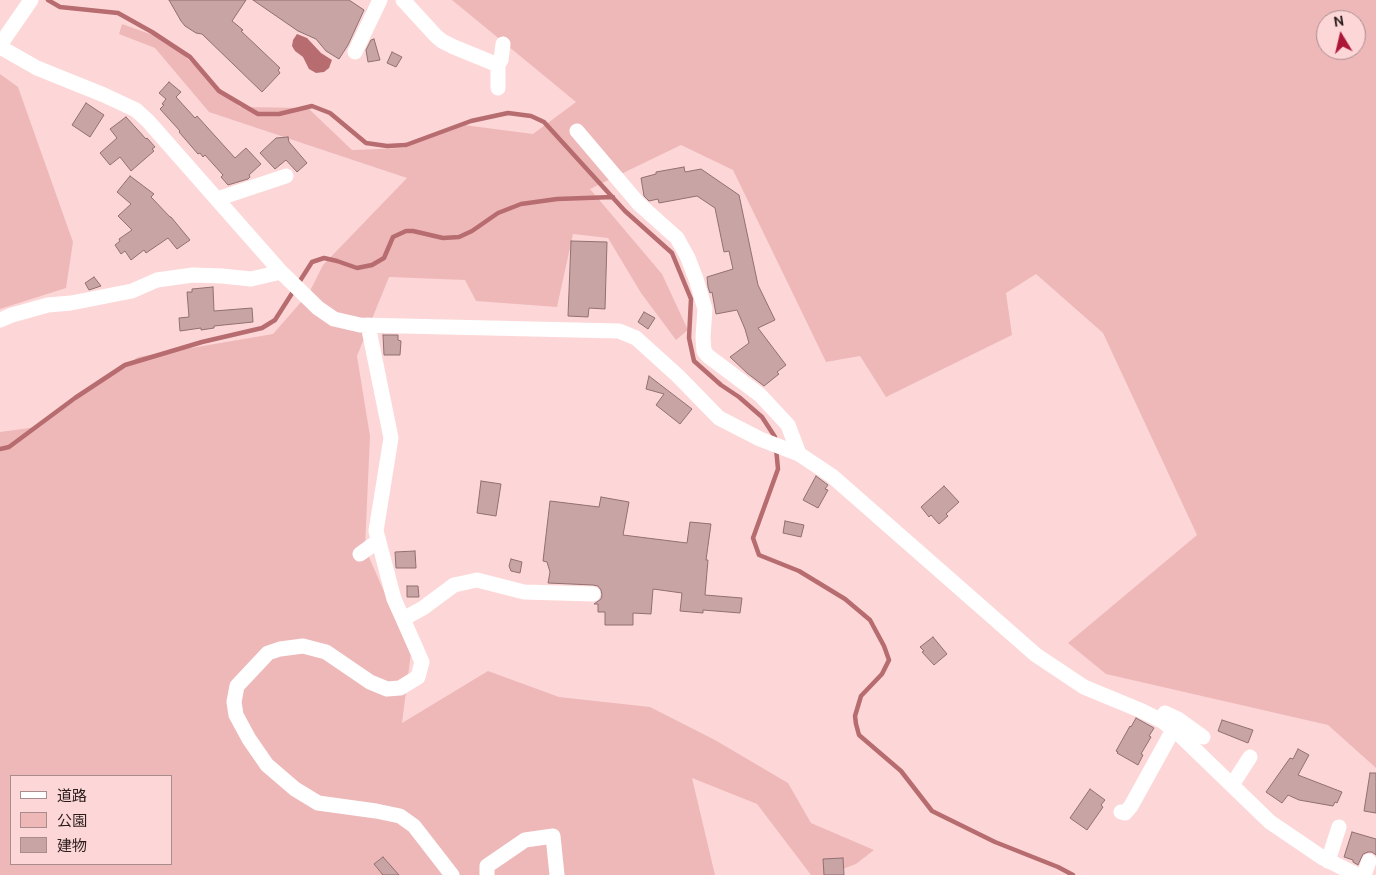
<!DOCTYPE html>
<meta charset="utf-8">
<style>
body{margin:0}
#map{position:relative;width:1376px;height:875px;overflow:hidden;background:#fdd7d7;font-family:Ubuntu,"Noto Sans JP",sans-serif}
canvas{display:block}
.legend{position:absolute;left:10px;top:775px;width:162px;height:90px;box-sizing:border-box;background:#fdd7d7;border:1px solid #a98c8d;margin:0;padding:6px 9px;list-style:none;font-size:15px;color:#2a1c1d}
.legend li{display:flex;align-items:center;gap:10px;height:25px}
.legend b{width:25px;border:1px solid #a98c8d}
.north{position:absolute;left:1316px;top:10px;width:50px;height:50px;box-sizing:border-box;background:#fdd7d7;border:1px solid #a98c8d;border-radius:50%;rotate:351deg;font-size:14px;font-weight:700;line-height:20px;text-align:center;color:#2a1c1d}
.north::after{content:'';display:block;margin:auto;width:18px;height:22px;background:#ac1738;clip-path:polygon(50% 0,100% 100%,50% 72%,0 100%)}
</style>
<div id="map">
<canvas width="1376" height="875"></canvas>
<ul class="legend">
<li><b style="height:6px;background:#fff"></b>道路</li>
<li><b style="height:14px;background:#eeb8b9"></b>公園</li>
<li><b style="height:14px;background:#c8a4a5"></b>建物</li>
</ul>
<div class="north">N</div>
</div>
<script>
const context = document.querySelector('canvas').getContext('2d');
context.lineJoin = 'round';
function fill(path, color) { context.fillStyle = color; context.fill(path, 'evenodd'); }
const shape = rows => new Path2D(rows.map(r => 'M' + r).join(''));
function stroke(path, color, width, dash) { context.strokeStyle = color; context.lineWidth = width; context.lineCap = dash ? 'butt' : 'round'; context.setLineDash(dash || []); context.stroke(path); }
fill(shape([
 [452,0,1376,0,1376,768,1328,725,1106,674,1068,643,1197,535,1103,333,1036,274,1006,293,1012,335,886,397,860,356,826,362,733,170,681,145,590,189,662,274,688,330,676,340,641,293,608,238,573,234,557,307,476,301,465,280,389,277,357,356,370,436,365,548,411,653,402,723,488,671,559,697,650,707,715,740,788,783,811,823,874,850,856,864,827,875,811,875,757,804,692,778,715,875,0,875,0,432,37,427,138,357,273,334,309,293,323,265,407,178,209,112,155,48,119,34,122,24,167,40,240,107,308,108,352,150,404,148,464,125,533,134,576,102],
 [1326,20,1356,20,1356,50,1326,50],
 [11,776,171,776,171,864,11,864],
 [0,74,18,87,73,242,66,288,0,309]
]), '#eeb8b9');
fill(shape([
 [297,34,307,38,321,53,332,60,329,68,324,72,316,73,309,69,303,57,295,51,292,46,293,40]
]), '#b76c70');
stroke(shape([
 [48,0,60,7,118,13,152,32,190,57,219,91,258,114,279,114,312,106,330,113,366,143,387,146,406,145,471,121,508,113,531,116,544,122,625,211,672,253,691,299,689,338,694,361,721,385,739,397,762,417,775,437,775,440],
 [776,448,778,469,753,538,759,555,799,571,845,599,870,620,884,646,889,660,882,674,861,696,855,716,856,724,859,735,901,771,932,811,995,842,1058,867,1073,875],
 [0,449,9,447,75,398,125,365,202,342,262,328,275,320,312,262,324,258,337,261,357,268,372,265,384,258,393,237,406,231,413,231,443,238,459,237,472,231,498,213,521,204,557,199,613,197]
]), '#b76c70', 4.5);
const building = shape([
 [169,0,246,0,232,21,243,30,241,31,280,68,278,70,280,73,262,92,202,34,196,33,185,26,181,21,169,0],
 [253,0,349,0,364,10,348,45,339,59,326,51,316,39,298,31,253,0],
 [374,39,380,60,368,62,366,50,371,40,374,39],
 [392,52,402,57,396,67,387,63,392,52],
 [169,82,181,92,176,97,195,118,197,116,235,158,246,148,261,164,249,175,250,177,248,179,228,185,221,177,223,175,205,155,203,157,200,153,198,154,179,132,180,131,160,109,164,105,162,104,166,99,159,93,169,82],
 [86,103,104,115,90,137,72,125,86,103],
 [126,117,146,139,147,138,155,147,152,149,154,151,131,171,120,157,110,165,100,153,117,138,110,129,126,117],
 [288,137,289,142,307,163,297,172,286,160,275,169,260,153,276,138,288,137],
 [684,167,685,172,701,169,739,195,758,285,775,320,758,328,786,365,777,372,779,374,764,386,747,373,730,357,749,343,745,329,737,310,716,314,712,292,710,293,708,287,707,277,733,269,729,251,724,252,715,208,697,196,659,203,658,199,649,201,644,196,641,178,656,174,656,172,684,167],
 [130,176,154,194,151,197,170,217,171,217,190,240,177,249,168,238,146,253,144,250,131,260,125,251,121,254,115,245,120,241,119,239,132,230,118,216,131,204,117,192,130,176],
 [571,241,607,242,605,309,589,308,588,317,568,316,571,241],
 [94,277,101,286,89,290,85,283,94,277],
 [213,287,214,311,252,308,253,322,214,326,214,328,201,330,201,328,180,331,179,318,189,317,187,292,192,292,192,289,213,287],
 [644,312,655,318,648,329,638,322,644,312],
 [383,335,398,335,398,340,401,341,400,355,384,355,383,335],
 [649,376,692,409,680,424,656,405,664,394,646,389,649,376],
 [816,476,828,485,825,489,828,490,818,508,803,500,816,476],
 [481,481,501,484,496,516,477,513,481,481],
 [944,486,959,502,946,514,948,516,939,524,931,515,929,517,921,507,944,486],
 [601,497,629,502,623,535,687,543,690,522,711,524,706,560,708,560,705,595,742,598,740,613,703,610,703,613,680,611,682,593,653,589,651,614,633,613,633,625,605,625,605,612,598,612,598,604,594,604,601,599,602,595,601,590,598,586,593,585,548,583,550,572,547,562,543,561,550,501,599,507,601,497],
 [785,521,804,525,801,537,783,533,785,521],
 [415,551,416,568,396,568,395,552,415,551],
 [511,559,522,562,520,573,511,571,509,566,511,559],
 [407,586,418,586,419,597,407,597,407,586],
 [933,637,947,654,934,665,922,652,924,651,920,647,933,637],
 [1136,718,1154,728,1149,736,1151,737,1141,754,1143,755,1138,765,1117,753,1118,752,1116,751,1130,726,1131,727,1136,718],
 [1222,720,1253,730,1248,743,1218,731,1222,720],
 [1298,749,1309,755,1298,775,1342,792,1337,803,1335,802,1333,806,1299,800,1288,795,1282,803,1266,792,1290,758,1293,759,1298,749],
 [1370,773,1376,773,1376,813,1364,811,1370,773],
 [1090,789,1105,800,1101,805,1103,807,1087,830,1070,818,1090,789],
 [1352,832,1376,839,1376,855,1372,852,1368,852,1363,854,1358,865,1353,862,1353,860,1344,857,1352,832],
 [383,857,399,875,383,875,374,864,383,857],
 [843,858,844,875,824,875,823,859,843,858]
]);
fill(building, '#c8a4a5');
stroke(building, '#917071', 1);
stroke(shape([
 [403,0,436,36,442,41,454,47,498,65,498,88],
 [0,45,31,0],
 [0,47,37,68,104,95,136,110,148,121,281,272,318,308,334,319,360,325,619,331,636,338,678,376,719,418,760,439,799,454,832,476,1036,655,1084,687,1142,711,1162,721,1182,737,1270,822,1323,858,1357,875],
 [355,52,380,0],
 [498,65,501,60,503,44],
 [577,131,639,204,677,238,688,258,696,279,705,309,703,337,704,351,708,356,760,395,788,425,799,454],
 [217,199,286,176],
 [0,320,12,315,48,305,71,303,132,291,157,280,193,275,222,276,251,279,281,272],
 [368,325,391,438,376,531,394,599,403,619,423,608,454,585,477,580,524,592,593,594],
 [360,554,378,541],
 [403,619,422,662,418,677,400,688,387,689,370,682,326,652,303,646,280,649,268,653,237,686,234,702,236,715,249,739,267,765,295,789,318,803,376,811,400,816,414,826,452,875],
 [1160,720,1165,713,1178,719,1203,737],
 [1232,785,1250,757],
 [1121,812,1125,813,1131,806,1173,730],
 [1328,861,1339,827],
 [487,875,487,866,525,840,553,836,557,875],
 [1364,875,1369,861]
]), '#fff', 15);
</script>
